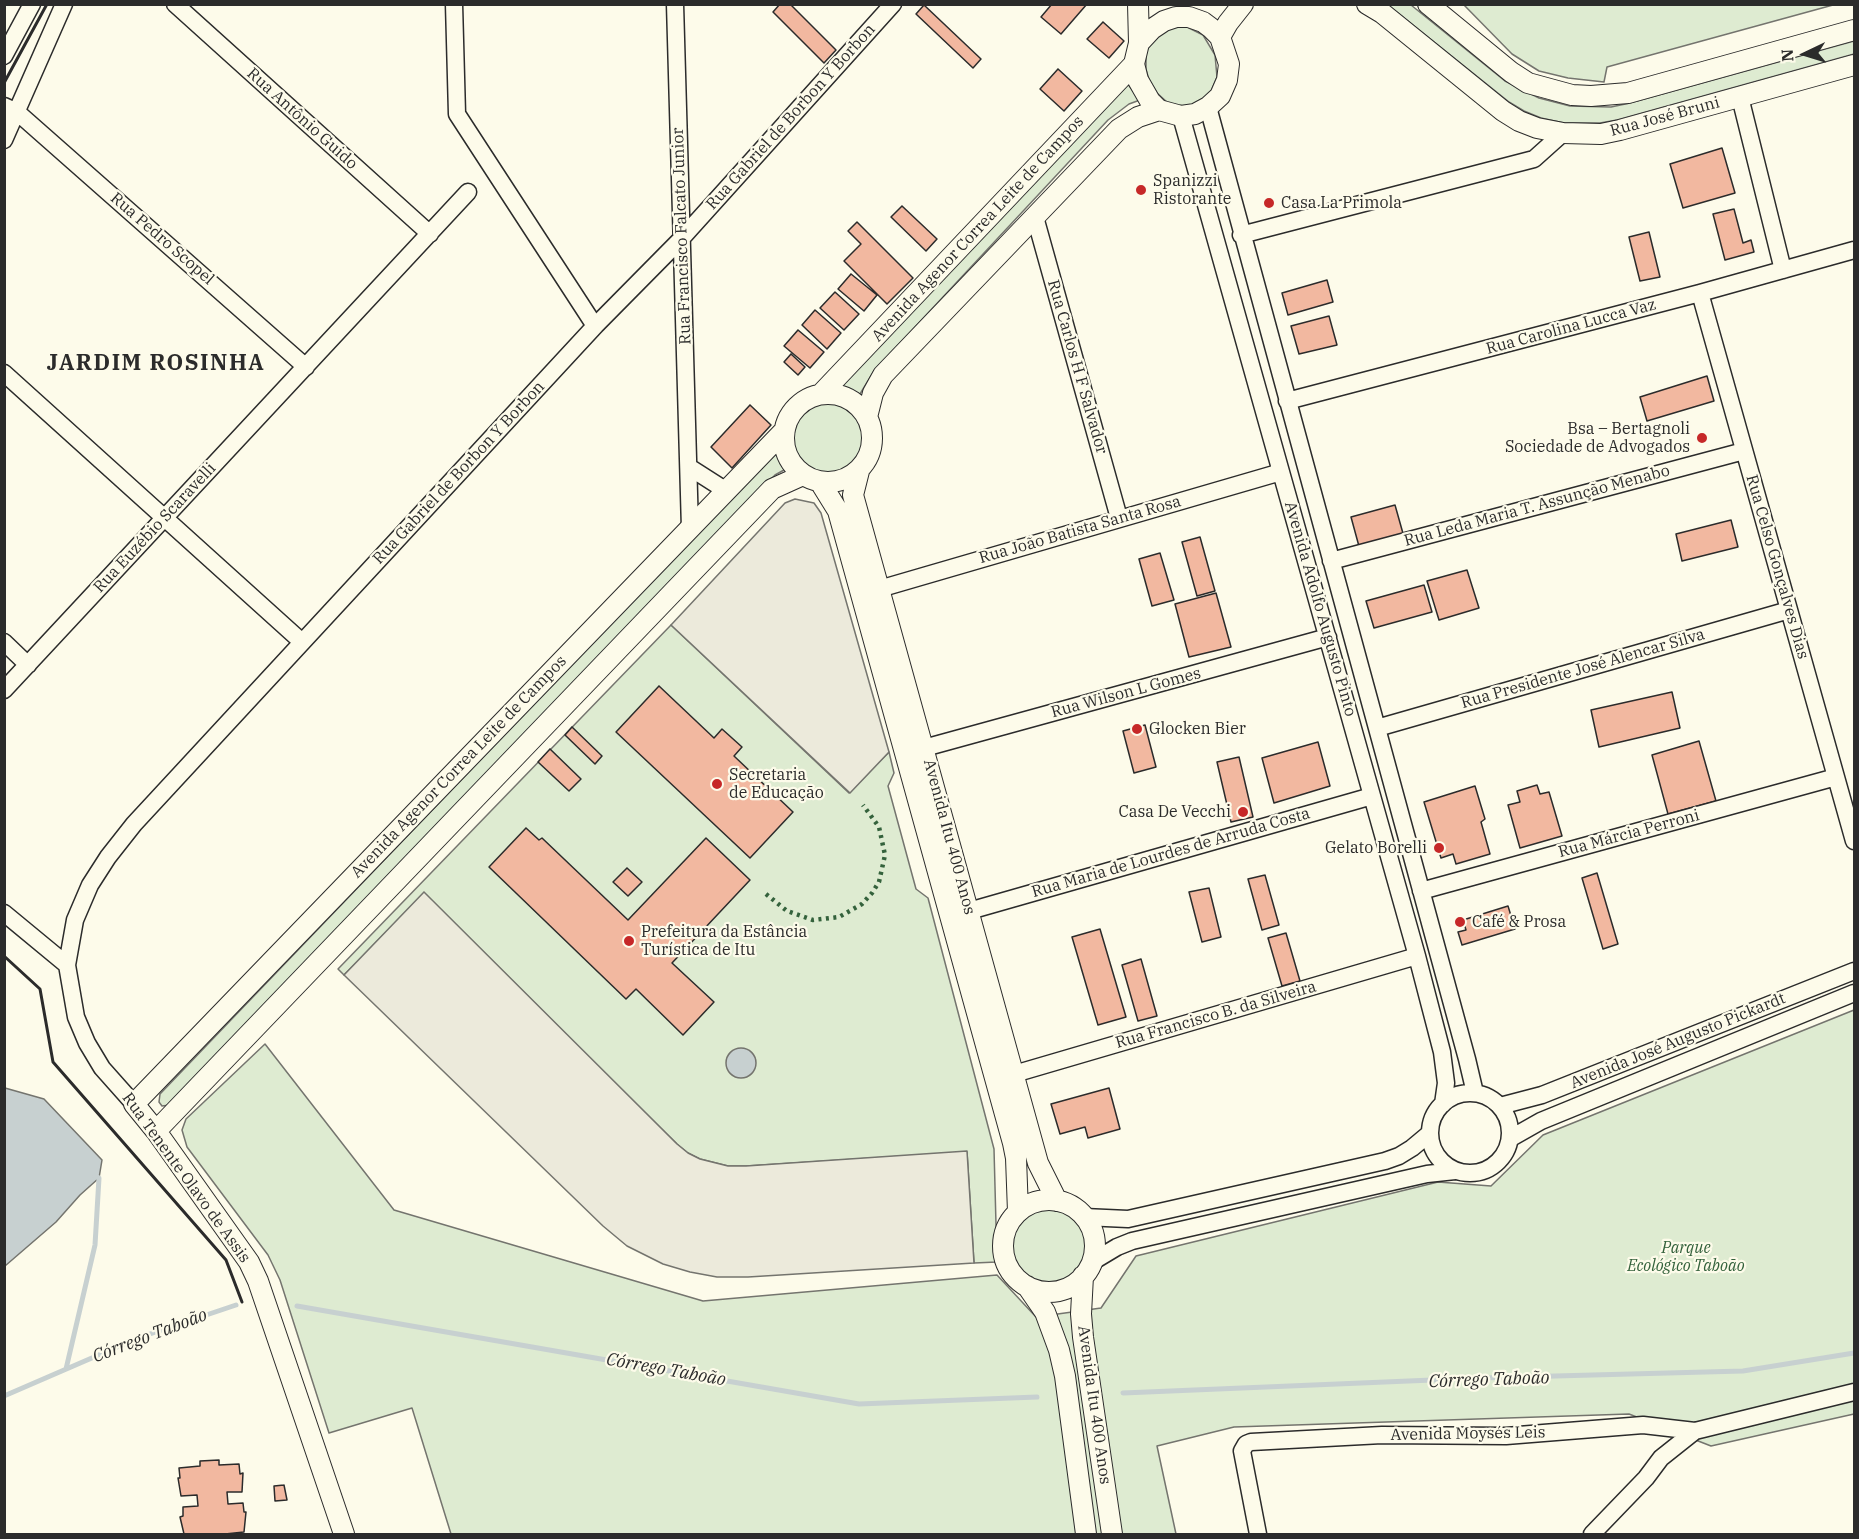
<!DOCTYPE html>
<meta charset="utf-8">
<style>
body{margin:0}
#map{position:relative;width:1859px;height:1539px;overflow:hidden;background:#fdfbea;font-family:"IBM Plex Serif",serif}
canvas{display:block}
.frame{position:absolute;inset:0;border:6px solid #2b2b2b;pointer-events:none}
.north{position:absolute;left:1775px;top:24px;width:60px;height:60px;-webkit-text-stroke:4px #fdfbea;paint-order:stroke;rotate:266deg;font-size:16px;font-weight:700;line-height:24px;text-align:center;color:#2b2b2b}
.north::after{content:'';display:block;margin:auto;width:21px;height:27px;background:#2b2b2b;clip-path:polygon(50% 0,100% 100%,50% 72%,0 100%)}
</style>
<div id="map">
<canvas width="1859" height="1539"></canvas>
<div class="frame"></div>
<div class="north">N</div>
</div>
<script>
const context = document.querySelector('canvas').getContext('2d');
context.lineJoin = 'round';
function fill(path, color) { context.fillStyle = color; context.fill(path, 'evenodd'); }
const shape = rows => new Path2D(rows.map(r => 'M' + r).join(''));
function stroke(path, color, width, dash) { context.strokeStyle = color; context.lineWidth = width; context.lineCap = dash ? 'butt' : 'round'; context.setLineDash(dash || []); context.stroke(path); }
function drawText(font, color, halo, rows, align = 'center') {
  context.font = font + ' "IBM Plex Serif",serif'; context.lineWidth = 4.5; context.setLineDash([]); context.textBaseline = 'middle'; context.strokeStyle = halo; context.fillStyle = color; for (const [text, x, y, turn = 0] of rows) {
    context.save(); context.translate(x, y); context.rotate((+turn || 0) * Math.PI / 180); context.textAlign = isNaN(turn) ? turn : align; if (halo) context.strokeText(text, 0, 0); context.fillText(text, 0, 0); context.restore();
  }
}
const green = shape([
 [1388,5,1411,5,1505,81,1539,98,1570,106,1611,107,1630,103,1854,41,1854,54,1617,120,1600,123,1564,123,1541,118,1524,111,1509,102,1388,5],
 [1464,5,1833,5,1607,67,1604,82,1568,78,1539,71,1512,54,1464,5],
 [1167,26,1185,26,1203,35,1215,55,1217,77,1209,96,1192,107,1178,107,1168,103,1157,93,1149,80,1146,69,1146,55,1149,44,1167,26],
 [1127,83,1140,100,1129,104,1108,120,874,371,860,394,841,386,1127,83],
 '793 438a36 36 0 1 1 72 0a36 36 0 1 1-72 0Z',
 [777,450,784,470,775,475,170,1105,162,1106,159,1102,160,1094,777,450],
 [671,625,849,793,889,752,894,773,888,786,916,889,928,898,994,1149,997,1262,974,1263,967,1152,746,1166,728,1166,700,1159,688,1153,677,1144,424,893,344,975,338,969,671,625],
 [1854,1010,1854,1414,1711,1446,1629,1414,1234,1427,1157,1446,1176,1534,451,1534,412,1408,329,1433,280,1280,268,1255,187,1147,182,1130,186,1119,265,1044,394,1210,703,1301,997,1275,1036,1317,1101,1308,1136,1256,1438,1182,1491,1186,1543,1135,1854,1010],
 '1011 1246a38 38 0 1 1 76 0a38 38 0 1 1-76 0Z'
]);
fill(green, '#deebd1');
stroke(green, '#74746e', 1.5);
const parking = shape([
 [795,499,814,503,821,513,889,752,850,793,671,625,785,503,795,499],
 [424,892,677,1144,688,1153,700,1159,728,1166,746,1166,967,1151,974,1263,748,1277,717,1277,690,1272,663,1264,627,1246,603,1226,344,975,424,892]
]);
fill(parking, '#eceadb');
stroke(parking, '#74746e', 1.5);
const water = shape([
 '726 1063a15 15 0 1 1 30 0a15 15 0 1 1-30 0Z',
 [5,1088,44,1099,102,1160,99,1178,80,1195,56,1222,5,1266,5,1088]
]);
fill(water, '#c7d0d0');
stroke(water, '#74746e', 1.5);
stroke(shape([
 [297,1306,859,1404,1037,1397],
 [66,1369,95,1245,99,1178,95,1176],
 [1123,1393,1480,1378,1743,1371,1854,1353],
 [4,1396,138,1338,236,1305]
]), '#c7d0d0', 5);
const building = shape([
 [780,4,790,4,836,50,824,63,773,12,780,4],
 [1052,4,1087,4,1061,34,1041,17,1052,4],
 [924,5,981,59,973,68,916,14,924,5],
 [1103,22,1124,41,1109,58,1087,39,1103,22],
 [1058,69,1082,91,1064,111,1040,89,1058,69],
 [1722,148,1735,193,1683,208,1670,164,1722,148],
 [902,206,937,239,926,251,891,217,902,206],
 [1734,209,1743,243,1751,240,1754,252,1725,260,1713,214,1734,209],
 [857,222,913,278,887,304,844,261,861,244,848,231,857,222],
 [1649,232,1660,277,1640,281,1629,237,1649,232],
 [851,274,877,295,864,311,838,289,851,274],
 [1327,280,1333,302,1288,315,1282,293,1327,280],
 [835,292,859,314,844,330,820,308,835,292],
 [815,310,841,333,827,349,802,325,815,310],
 [1329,316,1337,345,1299,354,1291,326,1329,316],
 [798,330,824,352,810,368,784,346,798,330],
 [791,354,805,367,798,375,784,362,791,354],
 [1707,376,1714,401,1647,421,1640,397,1707,376],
 [750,405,771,425,732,468,711,447,750,405],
 [1395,505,1404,537,1360,550,1351,517,1395,505],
 [1731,520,1738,547,1682,561,1676,534,1731,520],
 [1200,537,1215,591,1197,596,1182,542,1200,537],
 [1160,553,1174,600,1152,606,1139,559,1160,553],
 [1467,570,1479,608,1439,620,1427,581,1467,570],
 [1424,585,1432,612,1374,628,1366,601,1424,585],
 [1216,593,1231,647,1189,657,1175,604,1216,593],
 [659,686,714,738,722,729,742,747,734,756,793,812,750,858,616,732,659,686],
 [1672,692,1680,728,1599,747,1591,710,1672,692],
 [1145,725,1156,767,1134,773,1123,731,1145,725],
 [572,727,602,756,595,764,565,735,572,727],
 [1699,741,1716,801,1668,814,1652,755,1699,741],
 [1318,742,1330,786,1274,803,1262,758,1318,742],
 [550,749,581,779,569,791,538,762,550,749],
 [1239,757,1253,817,1231,822,1217,762,1239,757],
 [1537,785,1540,794,1549,792,1562,836,1520,848,1508,805,1520,802,1517,791,1537,785],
 [1475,786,1485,819,1481,822,1490,854,1456,864,1453,854,1441,858,1424,802,1475,786],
 [526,828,539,840,542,838,628,920,706,838,750,880,672,963,714,1002,683,1035,636,989,626,999,489,867,526,828],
 [627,868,642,882,628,896,613,882,627,868],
 [1597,873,1618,944,1603,949,1582,878,1597,873],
 [1265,875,1279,925,1262,930,1248,879,1265,875],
 [1209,888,1221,937,1202,942,1189,892,1209,888],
 [1508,906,1515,929,1462,945,1458,932,1466,930,1463,920,1508,906],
 [1100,929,1126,1017,1098,1025,1072,937,1100,929],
 [1286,933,1300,981,1282,986,1268,938,1286,933],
 [1141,959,1157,1016,1138,1021,1122,965,1141,959],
 [1109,1088,1120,1129,1088,1138,1085,1127,1060,1134,1051,1104,1109,1088],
 [219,1460,219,1465,239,1464,240,1474,243,1473,242,1492,227,1492,228,1504,243,1503,244,1512,246,1512,244,1532,225,1534,184,1534,180,1517,183,1516,183,1507,198,1506,197,1495,181,1496,178,1478,180,1478,179,1468,200,1466,200,1461,219,1460],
 [284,1485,287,1500,275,1501,274,1486,284,1485]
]);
fill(building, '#f2b8a0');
stroke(building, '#2b2b2b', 1.5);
const minor = shape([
 [175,4,430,234],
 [454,4,457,114,595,326],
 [675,4,690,529],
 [4,56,32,4],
 [1740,97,1783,270],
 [4,106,17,112,306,367],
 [1208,107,1467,1059,1475,1093],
 [1181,116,1417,956,1442,1052,1446,1083,1443,1104],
 [4,140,64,4],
 [1035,217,1119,518],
 [1241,235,1534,159,1563,133],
 [1700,293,1854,841],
 [4,373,302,642],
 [1287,401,1700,293,1854,250],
 [689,467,725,490],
 [1331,561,1744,451],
 [879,589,1281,472],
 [4,642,28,665],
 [4,690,468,192],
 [1377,728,1789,610],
 [924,748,1328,637],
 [1421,891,1836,777],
 [969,911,1372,796],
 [4,913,67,965],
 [1014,1074,1417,956],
 '1430 1133a40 40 0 1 1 80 0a40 40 0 1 1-80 0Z',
 [134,1104,102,1068,87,1043,76,1017,67,965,75,920,90,885,108,857,134,824,595,326,682,238,893,4],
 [1500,1106,1542,1095,1854,971],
 [1511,1138,1541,1121,1854,993],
 [1084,1217,1128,1219,1385,1161,1399,1156,1412,1148,1430,1133],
 [1092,1262,1117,1247,1132,1241,1427,1174,1455,1171],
 [1258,1534,1242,1451,1246,1444,1251,1442,1382,1435,1506,1436,1643,1425,1695,1431],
 [1592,1534,1646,1478,1661,1458,1695,1431,1854,1392]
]);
const tertiary = shape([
 [1138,4,1139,43],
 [1367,4,1382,13,1503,111,1519,121,1537,128,1563,133,1601,134,1620,130,1854,65],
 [1428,4,1511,72,1528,83,1572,95,1591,96,1628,93,1854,30],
 [1176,17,1189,17,1203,22,1211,28,1220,37,1229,64,1227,80,1220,96,1208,107,1195,114,1181,116,1159,110,1150,101,1138,80,1134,64,1139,43,1152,29,1164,21,1176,17],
 [1220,37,1228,23,1243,4],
 '784 438a44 44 0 1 1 88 0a44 44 0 1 1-88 0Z',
 [821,394,1134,64],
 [867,417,873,393,883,375,1119,129,1138,117,1159,110],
 [859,471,853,495,879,589,1038,1163,1057,1201],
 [820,482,838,511,1013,1143,1016,1158,1018,1212],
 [156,1131,772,489,803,475],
 '1003 1246a46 46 0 1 1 92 0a46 46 0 1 1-92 0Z',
 [1083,1276,1081,1314,1083,1337,1112,1534],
 [1027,1286,1045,1312,1059,1350,1065,1376,1086,1534],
 [344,1534,258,1281,249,1262,156,1131,134,1104,785,430]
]);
stroke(minor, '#2b2b2b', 19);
stroke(tertiary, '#2b2b2b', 22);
stroke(minor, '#fdfbea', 16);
stroke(tertiary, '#fdfbea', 20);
stroke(shape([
 [766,894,787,911,813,920,839,917,862,904,872,893,879,882,885,855,879,827,863,805]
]), '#34623c', 4.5, [3, 4.5]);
stroke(shape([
 [4,83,47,4],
 [4,956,40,989,53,1062,226,1260,242,1302]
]), '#2b2b2b', 3);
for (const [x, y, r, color] of [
 [1141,190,6,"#c62828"],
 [1269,203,6,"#c62828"],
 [1702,438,6,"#c62828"],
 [1137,729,6,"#c62828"],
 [717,784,6,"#c62828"],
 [1243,812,6,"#c62828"],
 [1439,848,6,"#c62828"],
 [1460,922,6,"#c62828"],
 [629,941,6,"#c62828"]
]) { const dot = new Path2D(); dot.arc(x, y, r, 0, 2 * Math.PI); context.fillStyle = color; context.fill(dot); stroke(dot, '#fdfbea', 2); }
drawText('16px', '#2b2b2b', '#fdfbea', [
 ["Rua Gabriel de Borbon Y Borbon",791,117,-48],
 ["Rua José Bruni",1665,117,-15],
 ["Rua Antônio Guido",302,119,42],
 ["Avenida Agenor Correa Leite de Campos",978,229,-47],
 ["Rua Francisco Falcato Junior",682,236,-92],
 ["Rua Pedro Scopel",162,239,41],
 ["Rua Carolina Lucca Vaz",1571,327,-15],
 ["Rua Carlos H F Salvador",1077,367,74],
 ["Rua Gabriel de Borbon Y Borbon",459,473,-47],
 ["Rua Leda Maria T. Assunção Menabo",1537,506,-15],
 ["Rua Euzébio Scaravelli",155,528,-47],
 ["Rua João Batista Santa Rosa",1080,530,-16],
 ["Rua Celso Gonçalves Dias",1777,567,74],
 ["Avenida Adolfo Augusto Pinto",1320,609,74],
 ["Rua Presidente José Alencar Silva",1583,669,-16],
 ["Rua Wilson L Gomes",1126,693,-15],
 ["Avenida Agenor Correa Leite de Campos",459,767,-46],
 ["Rua Márcia Perroni",1629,834,-15],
 ["Avenida Itu 400 Anos",949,837,75],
 ["Rua Maria de Lourdes de Arruda Costa",1171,853,-16],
 ["Rua Francisco B. da Silveira",1216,1015,-16],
 ["Avenida José Augusto Pickardt",1678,1041,-22],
 ["Rua Tenente Olavo de Assis",186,1178,54],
 ["Avenida Itu 400 Anos",1094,1405,82],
 ["Avenida Moysés Leis",1468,1434,-1]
]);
drawText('16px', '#2b2b2b', '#fdfbea', [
 ["Spanizzi",1153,181],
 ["Ristorante",1153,199],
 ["Casa La Primola",1281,203],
 ["Bsa – Bertagnoli",1690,429,"right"],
 ["Sociedade de Advogados",1690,447,"right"],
 ["Glocken Bier",1149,729],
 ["Secretaria",729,775],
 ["de Educação",729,793],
 ["Casa De Vecchi",1231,812,"right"],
 ["Gelato Borelli",1427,848,"right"],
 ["Café & Prosa",1472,922],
 ["Prefeitura da Estância",641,932],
 ["Turística de Itu",641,950]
], 'left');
drawText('italic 16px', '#34623c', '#fdfbea', [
 ["Parque",1686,1248],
 ["Ecológico Taboão",1686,1266]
]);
drawText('italic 18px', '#2b2b2b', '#fdfbea', [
 ["Córrego Taboão",150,1336,-21],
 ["Córrego Taboão",666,1370,10],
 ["Córrego Taboão",1489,1380,-2]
]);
context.letterSpacing = '1.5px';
drawText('bold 22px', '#2b2b2b', '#fdfbea', [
 ["JARDIM ROSINHA",156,364]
]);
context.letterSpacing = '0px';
</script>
